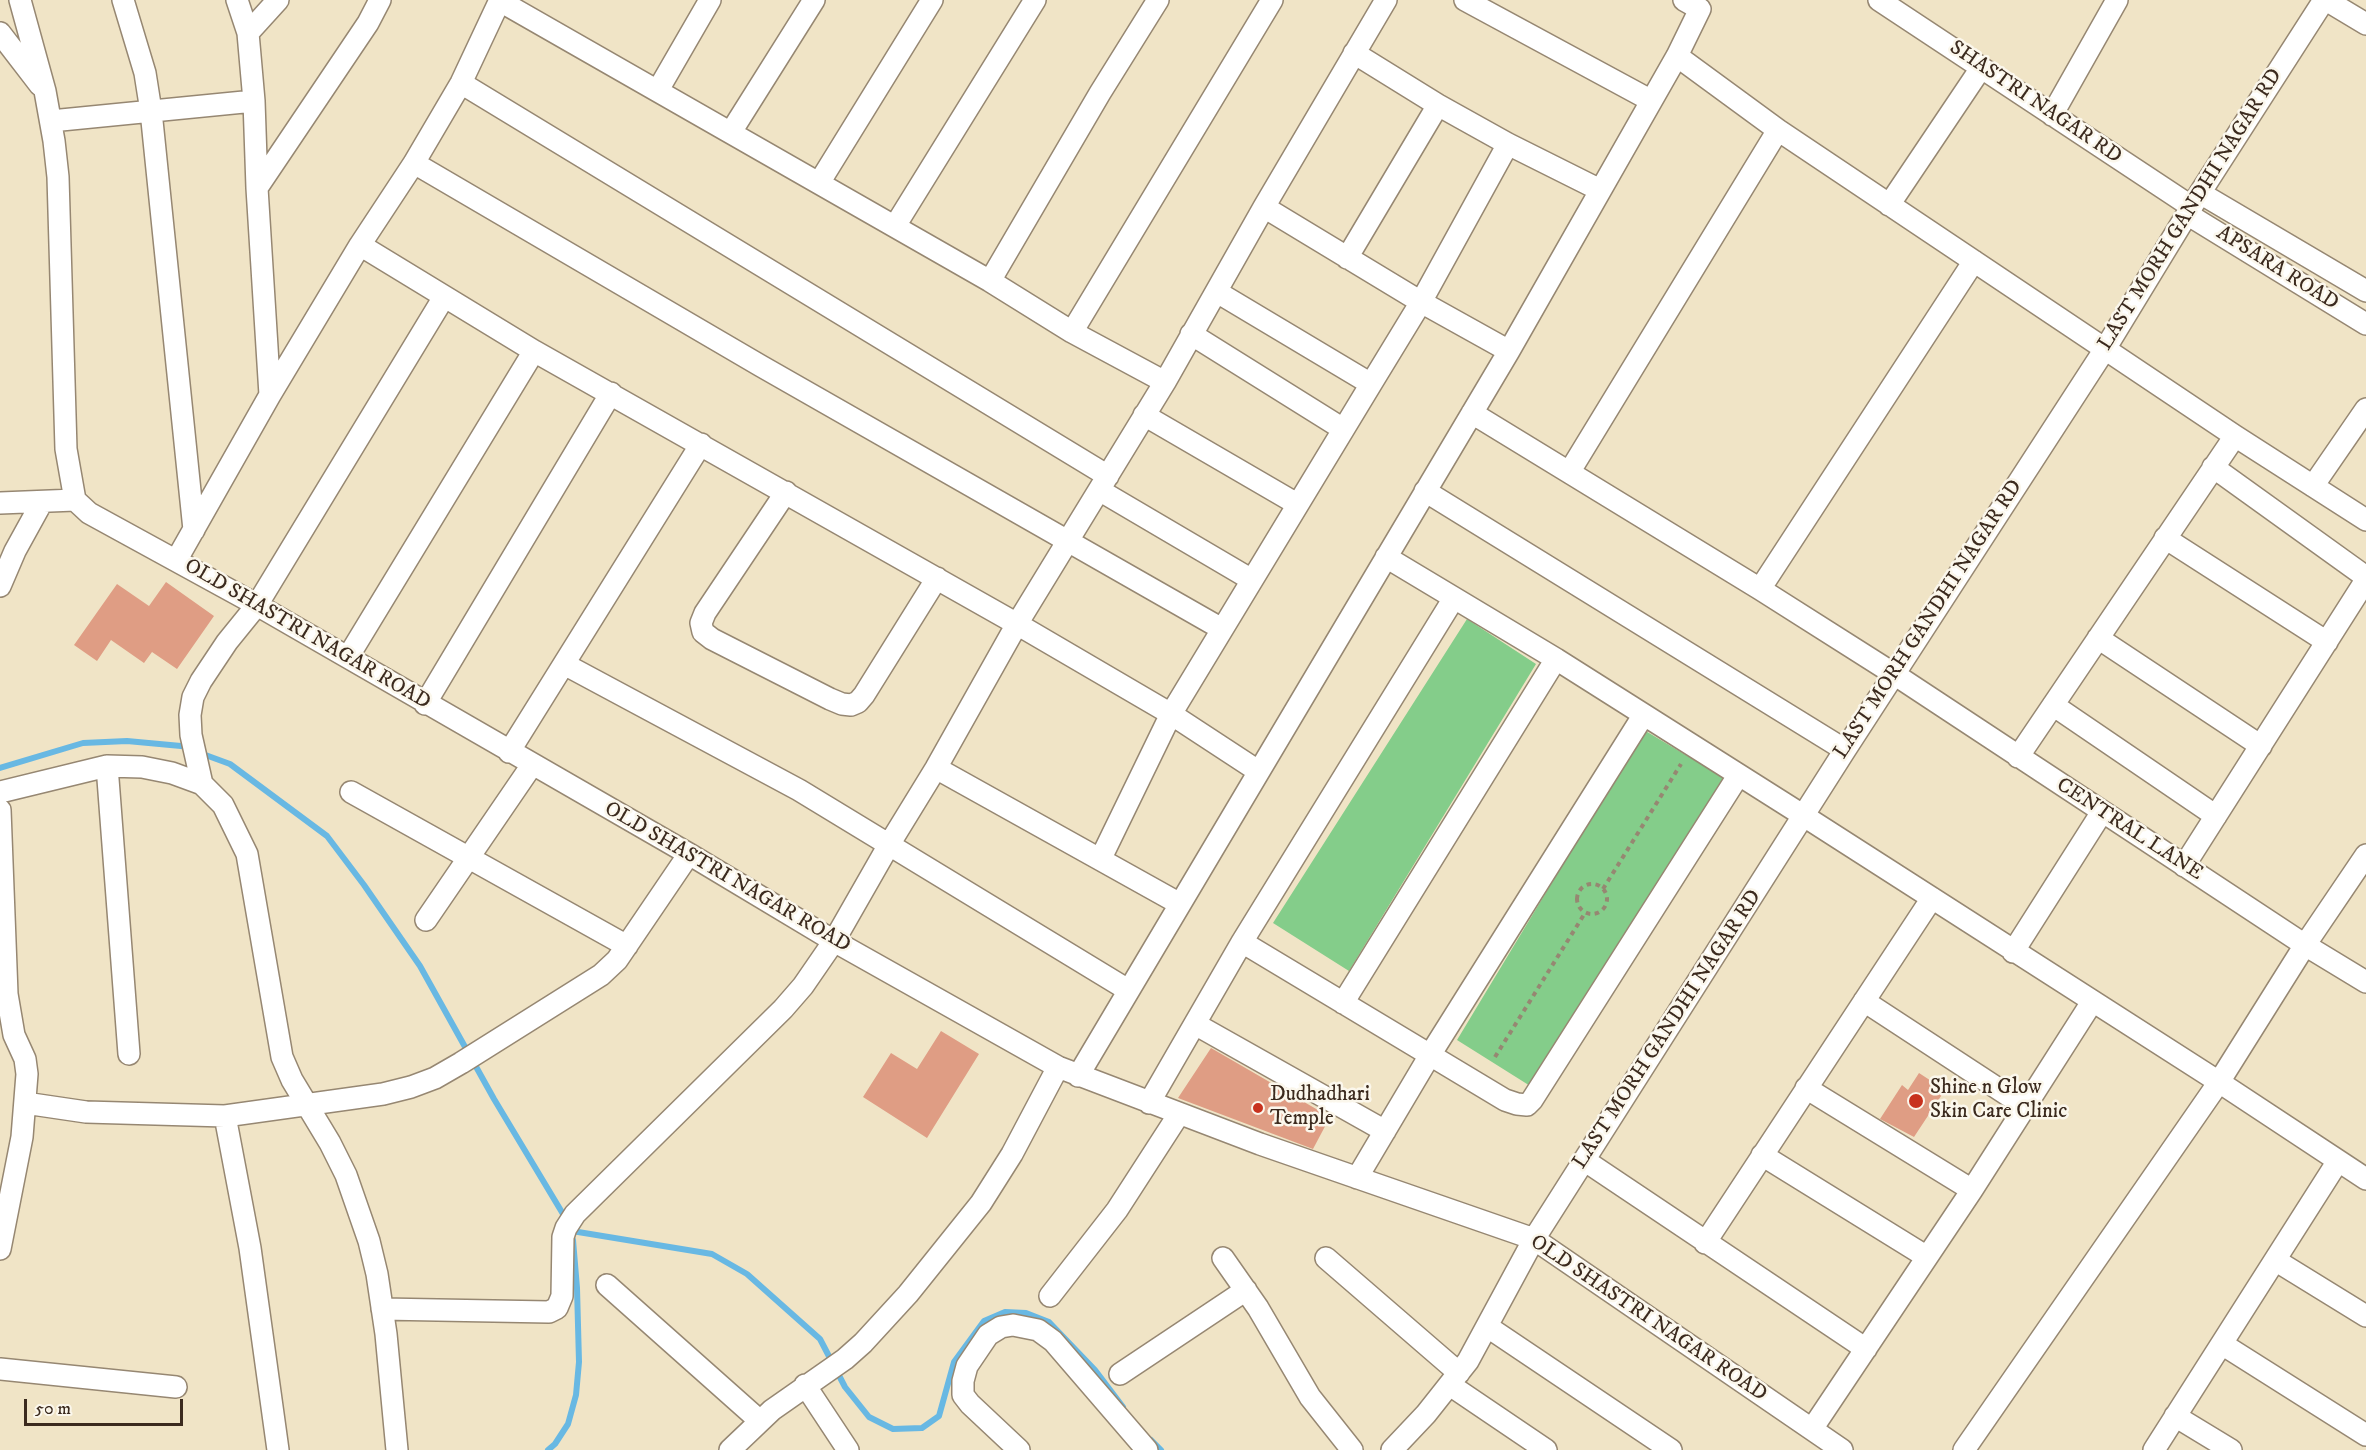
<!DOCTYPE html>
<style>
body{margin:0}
#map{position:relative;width:2366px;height:1450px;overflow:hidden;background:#f0e4c6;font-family:"IM FELL DW Pica",serif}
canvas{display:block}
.scale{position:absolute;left:24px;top:1399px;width:159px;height:27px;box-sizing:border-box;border:3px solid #3b2a1e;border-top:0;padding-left:8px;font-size:18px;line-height:21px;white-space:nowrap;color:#3b2a1e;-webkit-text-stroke:4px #fbf7ec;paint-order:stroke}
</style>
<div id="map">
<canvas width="2366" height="1450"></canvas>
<div class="scale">50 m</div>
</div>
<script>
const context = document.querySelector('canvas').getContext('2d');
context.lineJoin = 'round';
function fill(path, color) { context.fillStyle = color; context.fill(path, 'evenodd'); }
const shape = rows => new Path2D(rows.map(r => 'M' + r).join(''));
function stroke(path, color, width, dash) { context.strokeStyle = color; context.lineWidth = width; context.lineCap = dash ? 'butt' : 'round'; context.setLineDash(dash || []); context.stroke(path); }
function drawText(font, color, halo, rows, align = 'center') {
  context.font = font + ' "IM FELL DW Pica",serif'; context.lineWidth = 5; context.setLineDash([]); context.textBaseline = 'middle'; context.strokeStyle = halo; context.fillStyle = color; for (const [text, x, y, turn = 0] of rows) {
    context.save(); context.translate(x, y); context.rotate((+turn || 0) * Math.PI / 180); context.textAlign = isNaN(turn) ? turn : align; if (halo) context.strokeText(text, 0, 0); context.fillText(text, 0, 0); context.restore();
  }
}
fill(shape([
 [1467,619,1536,664,1349,971,1273,923],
 [1644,730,1724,778,1535,1089,1457,1040]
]), '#84cd8a');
stroke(shape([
 [200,753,230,764,327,836,364,885,420,966,494,1099,566,1219],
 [0,768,83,743,127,741,181,746,191,749],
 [572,1231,712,1254,747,1274,820,1339,845,1387,869,1417,893,1429,922,1428,939,1416,954,1362,984,1321,1005,1312,1026,1313,1049,1322,1095,1370,1123,1407],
 [1151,1440,1161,1450],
 [548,1450,555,1444,568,1424,576,1395,579,1362,577,1288,573,1240]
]), '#68b8e3', 6);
fill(shape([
 [166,582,214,616,177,669,152,652,144,663,111,640,97,661,74,645,117,584,149,606],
 [941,1031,979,1054,927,1138,863,1097,891,1053,917,1069],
 [1211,1048,1330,1117,1313,1149,1178,1098],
 [1919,1073,1945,1090,1914,1137,1880,1119,1902,1085,1908,1090]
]), '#df9d84');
const minor = shape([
 [20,0,45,91,54,141,58,177,66,449,75,500,89,513,257,605,689,854,834,941,1058,1067,1260,1144,1534,1239,1842,1450],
 [123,0,145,73,151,111,194,530],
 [237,0,248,33,254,101,257,188,270,395],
 [1465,0,1650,100],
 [1879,0,2192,207],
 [2326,0,2366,24],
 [500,1,990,281,1100,93,1158,0],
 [0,33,40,85],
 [248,33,278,0],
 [1354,53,1438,105,1508,144,1600,190],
 [1677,56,1778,130,2235,436,2366,520],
 [461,83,1108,476],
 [658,90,710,0],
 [2052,115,2117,0],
 [51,121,254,101],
 [731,132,814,0],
 [414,163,761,366,1222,629],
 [819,183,932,0],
 [257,188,368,23,380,0],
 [2200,193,2366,291],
 [1889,205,1981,68],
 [1264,207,1421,302,1509,351],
 [2187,214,2366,324],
 [895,226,1035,0],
 [1347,258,1438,105],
 [990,281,1072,332,1165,382],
 [1217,292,1371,384,1421,302,1508,144],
 [1072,332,1272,0],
 [1191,334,1343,429],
 [534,351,1017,624,1171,714,1101,858],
 [1472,413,1760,589,1894,674,2305,945,2366,982],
 [1144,415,1297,504],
 [2213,467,2366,577],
 [1570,471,1778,130],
 [2313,486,2366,409],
 [1099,490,1252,580],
 [1425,491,1845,750],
 [786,492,705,613,701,623,703,632,712,639,830,699,842,704,851,705,858,702,864,695,937,578],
 [0,503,75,500],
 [2165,538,2327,642],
 [1386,557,1556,659,1804,816,2219,1082,2366,1179],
 [177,559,270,395,360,245,414,163,461,83,500,0],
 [0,586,15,551,42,502],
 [1760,589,1974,261],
 [2098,638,2261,746],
 [348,657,534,351,360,245],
 [564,664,799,790,1128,990],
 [425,704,611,393],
 [2053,705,2216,816],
 [509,752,701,444],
 [2018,757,2235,436],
 [107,766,129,1054],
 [936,768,1180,904],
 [1258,771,1171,714,1371,384],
 [202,784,191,735,190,715,193,697,201,681,227,642,257,605,444,297],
 [0,792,107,766,142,767,172,773,202,784,223,805,247,854,282,1057,292,1080,330,1143,346,1175,369,1241,377,1274,386,1334,397,1450],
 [351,792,627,946],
 [0,810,7,994,14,1035,25,1059,27,1074,22,1137,0,1249],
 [2184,866,2366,580],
 [426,920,532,765],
 [1242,942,1505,1100,1517,1104,1527,1105,1532,1100,1738,776],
 [2013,952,2102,812],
 [1864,1001,2026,1107],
 [1343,1003,1556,659],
 [1195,1024,1385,1131],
 [1078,1076,1509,351,1677,56,1700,9,1684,0],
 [1806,1088,1972,1190],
 [25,1103,86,1112,225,1116,383,1094,411,1087,435,1078,461,1063,601,975,617,960,689,854],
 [1149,1103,1242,942,1454,598],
 [225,1116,250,1248,278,1450],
 [1762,1155,1927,1257],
 [1584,1160,1866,1349],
 [1357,1178,1430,1055,1643,716],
 [1705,1243,1932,898],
 [1223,1258,1258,1308,1310,1397,1352,1450],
 [1326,1258,1459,1373],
 [2275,1260,2366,1316],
 [607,1285,760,1421],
 [1050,1296,1117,1210,1179,1114],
 [382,1309,549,1312,557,1308,562,1296,563,1237,566,1228,575,1214,783,1009,803,986,834,941,890,843,936,768,1017,624,1165,382,1264,207,1386,0],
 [1488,1327,1671,1450],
 [2222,1344,2366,1435],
 [0,1369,176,1387],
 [1120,1374,1246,1290],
 [805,1385,848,1450],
 [1450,1385,1546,1450],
 [2175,1416,2231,1450],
 [1812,1429,1972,1190,2092,1002],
 [730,1450,772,1410,845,1359,863,1343,908,1294,981,1203,1012,1154,1058,1067],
 [1019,1450,970,1404,963,1395,963,1381,967,1366,988,1335,1001,1327,1013,1325,1038,1330,1053,1341,1147,1450],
 [1392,1450,1426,1414,1468,1361,1534,1239,1845,750,2105,349,2200,193,2324,0],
 [1964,1450,2219,1082,2305,945,2366,855],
 [2154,1450,2338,1161]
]);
stroke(minor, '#968772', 24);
stroke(shape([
 '1577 899a15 15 0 1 1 30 0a15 15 0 1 1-30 0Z',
 [1603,889,1681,764],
 [1495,1057,1585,913]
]), '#968772', 4, [4.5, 4.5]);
stroke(minor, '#fff', 21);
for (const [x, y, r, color] of [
 [1916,1101,8,"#c8321e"],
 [1258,1108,6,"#c8321e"]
]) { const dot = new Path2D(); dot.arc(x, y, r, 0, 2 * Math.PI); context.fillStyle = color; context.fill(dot); stroke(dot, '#fbf7ec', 2); }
drawText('21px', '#3b2a1e', '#fbf7ec', [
 ["SHASTRI NAGAR RD",2035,103,34],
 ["LAST MORH GANDHI NAGAR RD",2191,210,-58],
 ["APSARA ROAD",2277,269,32],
 ["LAST MORH GANDHI NAGAR RD",1929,620,-57],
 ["OLD SHASTRI NAGAR ROAD",307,635,30],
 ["CENTRAL LANE",2129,830,33],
 ["OLD SHASTRI NAGAR ROAD",727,878,30],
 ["LAST MORH GANDHI NAGAR RD",1668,1030,-57],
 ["OLD SHASTRI NAGAR ROAD",1648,1319,34]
]);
drawText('21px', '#3b2a1e', '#fbf7ec', [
 ["Shine n Glow",1930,1089],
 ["Skin Care Clinic",1930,1113],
 ["Dudhadhari",1270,1096],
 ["Temple",1270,1120]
], 'left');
</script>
